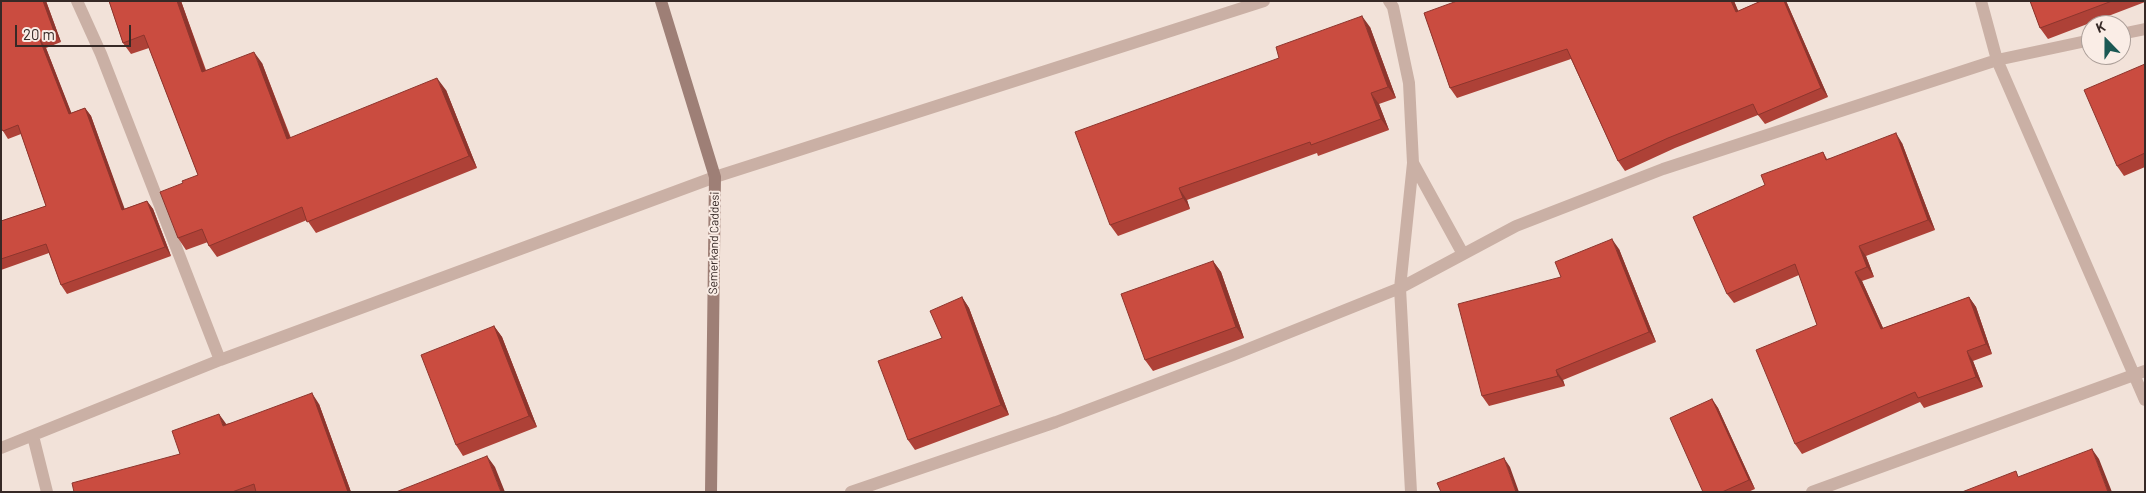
<!DOCTYPE html>
<style>
body{margin:0}
#map{position:relative;width:2146px;height:493px;overflow:hidden;background:#f2e2d9;font-family:Barlow,sans-serif}
canvas{display:block}
.frame{position:absolute;inset:0;border:2px solid #362926;pointer-events:none}
.north{position:absolute;left:2081px;top:15px;width:50px;height:50px;box-sizing:border-box;background:#faede6;border:1px solid #ac9f99;border-radius:50%;rotate:338deg;font-size:14px;font-weight:700;line-height:20px;text-align:center;color:#362926}
.north::after{content:'';display:block;margin:auto;width:18px;height:22px;background:#1b5853;clip-path:polygon(50% 0,100% 100%,50% 72%,0 100%)}
.scale{position:absolute;left:15px;top:25px;width:116px;height:22px;box-sizing:border-box;border:2px solid #362926;border-top:0;padding-left:6px;font-size:15px;line-height:18px;white-space:nowrap;color:#362926;-webkit-text-stroke:4px #faede6;paint-order:stroke}
</style>
<div id="map">
<canvas width="2146" height="493"></canvas>
<div class="frame"></div>
<div class="north">K</div>
<div class="scale">20 m</div>
</div>
<script>
const context = document.querySelector('canvas').getContext('2d');
context.lineJoin = 'round';
const shape = rows => new Path2D(rows.map(r => 'M' + r).join(''));
function stroke(path, color, width, dash) { context.strokeStyle = color; context.lineWidth = width; context.lineCap = dash ? 'butt' : 'round'; context.setLineDash(dash || []); context.stroke(path); }
function fill(path, color) { context.fillStyle = color; context.fill(path, 'evenodd'); }
function drawText(font, color, halo, rows, align = 'center') {
  context.font = font + ' Barlow,sans-serif'; context.lineWidth = 4; context.setLineDash([]); context.textBaseline = 'middle'; context.strokeStyle = halo; context.fillStyle = color; for (const [text, x, y, turn = 0] of rows) {
    context.save(); context.translate(x, y); context.rotate((+turn || 0) * Math.PI / 180); context.textAlign = isNaN(turn) ? turn : align; if (halo) context.strokeText(text, 0, 0); context.fillText(text, 0, 0); context.restore();
  }
}
stroke(shape([
 [77,1,101,54,220,360],
 [1389,1,1393,7,1409,83,1413,163,1400,288,1411,492],
 [1981,1,1997,60,2145,400],
 [2121,34,2145,29],
 [1413,163,1463,254],
 [33,436,47,492],
 [1,448,220,360,715,177,1264,1],
 [851,492,1056,422,1233,355,1400,288,1516,226,1663,169,1997,60,2091,40],
 [1812,492,2145,371]
]), '#cab0a5', 12);
stroke(shape([
 [661,1,715,177,711,492]
]), '#9e7f76', 12);
fill(shape([
 [1,1,46,1,61,42,46,48,71,113,85,108,91,116,124,209,147,201,153,209,171,256,67,294,61,285,49,253,1,270,1,221,46,206,21,134,8,139,3,131],
 [109,1,181,1,206,70,262,63,291,138,446,90,477,168,316,233,307,220,217,257,209,246,208,242,186,250,178,238,183,183,198,175,149,48,131,54,123,43],
 [1734,1,1738,11,1761,1,1786,1,1828,97,1765,124,1758,115,1675,148,1625,171,1618,161,1571,59,1457,98,1450,88,1424,13],
 [2030,1,2145,1,2145,2,2048,39,2040,28],
 [1370,27,1396,98,1379,104,1389,130,1318,156,1317,153,1187,200,1190,209,1118,236,1110,225],
 [2145,64,2145,167,2124,176,2117,166],
 [1902,143,1935,230,1866,256,1874,277,1862,281,1883,328,1969,297,1976,307,1992,354,1973,361,1983,387,1924,408,1920,402,1802,454,1795,444,1817,325,1799,275,1734,303,1727,294,1765,185,1823,152,1827,159],
 [1619,249,1656,342,1563,380,1565,386,1489,406,1482,396,1561,277],
 [1213,261,1221,272,1244,338,1153,371,1145,360],
 [962,297,969,308,1009,415,915,450,908,440,942,338],
 [494,326,502,337,537,427,463,456,456,445],
 [1712,399,1718,408,1755,489,1748,492,1703,492],
 [319,404,351,492,74,492,180,454,226,424]
]), '#ae4137');
fill(shape([
 [43,1,46,1,61,42,55,34],
 [177,1,181,1,210,84,202,72],
 [1731,1,1734,1,1743,22,1736,12],
 [1784,1,1786,1,1787,3,1828,97,1821,88],
 [1362,16,1370,27,1396,98,1388,87],
 [40,40,46,48,75,122,69,114],
 [254,52,262,63,295,151,287,139],
 [437,78,446,90,477,168,469,156],
 [1371,93,1379,104,1389,130,1381,119],
 [85,108,91,116,128,218,122,210],
 [1896,133,1902,143,1935,230,1928,220],
 [1179,188,1187,200,1190,209,1183,198],
 [147,201,153,209,171,256,165,247],
 [1612,239,1619,249,1656,342,1649,332],
 [1859,246,1866,256,1874,277,1867,267],
 [1213,261,1221,272,1244,338,1236,327],
 [1855,272,1862,281,1888,339,1881,329],
 [962,297,969,308,1009,415,1001,405],
 [1969,297,1976,307,1992,354,1986,344],
 [494,326,502,337,537,427,529,416],
 [1967,351,1973,361,1983,387,1976,377],
 [1556,370,1563,380,1565,386,1558,376],
 [312,393,319,404,351,492,348,492],
 [1712,399,1718,408,1755,489,1749,480],
 [219,414,227,425,223,426],
 [2092,449,2099,459,2112,492,2108,492],
 [487,456,495,467,505,492,501,492],
 [1504,458,1510,467,1519,492,1516,492]
]), '#8d352d');
const building = shape([
 [1,1,43,1,55,34,40,40,69,114,85,108,122,210,147,201,165,247,61,285,46,244,1,259,1,221,46,206,18,125,3,131,1,128,1,1],
 [109,1,177,1,202,72,254,52,287,139,437,78,469,156,307,222,302,207,209,246,202,229,178,238,160,192,183,183,182,181,198,175,144,35,123,43,109,1],
 [1457,1,1731,1,1736,12,1761,1,1784,1,1821,88,1758,115,1753,104,1668,138,1618,161,1567,49,1450,88,1424,13,1457,1],
 [2030,1,2112,1,2040,28,2030,1],
 [1362,16,1388,87,1371,93,1381,119,1311,145,1310,142,1179,188,1183,198,1110,225,1075,132,1279,58,1276,47,1362,16],
 [2145,64,2145,153,2117,166,2084,90,2145,64],
 [1896,133,1928,220,1859,246,1867,267,1855,272,1881,329,1969,297,1986,344,1967,351,1976,377,1918,398,1915,392,1795,444,1756,350,1817,325,1795,264,1727,294,1693,217,1765,185,1761,175,1823,152,1826,160,1896,133],
 [1612,239,1649,332,1556,370,1558,376,1482,396,1458,304,1561,277,1555,262,1612,239],
 [1213,261,1236,327,1145,360,1121,294,1213,261],
 [962,297,1001,405,908,440,878,361,942,338,930,311,962,297],
 [494,326,529,416,456,445,421,355,494,326],
 [312,393,348,492,256,492,254,484,232,492,74,492,72,483,180,454,172,431,219,414,223,426,312,393],
 [1712,399,1749,480,1722,492,1703,492,1670,418,1712,399],
 [2092,449,2108,492,1962,492,2016,471,2018,477,2092,449],
 [487,456,501,492,396,492,487,456],
 [1504,458,1516,492,1441,492,1437,483,1504,458]
]);
fill(building, '#ca4c40');
stroke(building, '#8d352d', 1);
drawText('12px', '#362926', '#faede6', [
 ["Semerkand Caddesi",714,243,-89]
]);
</script>
